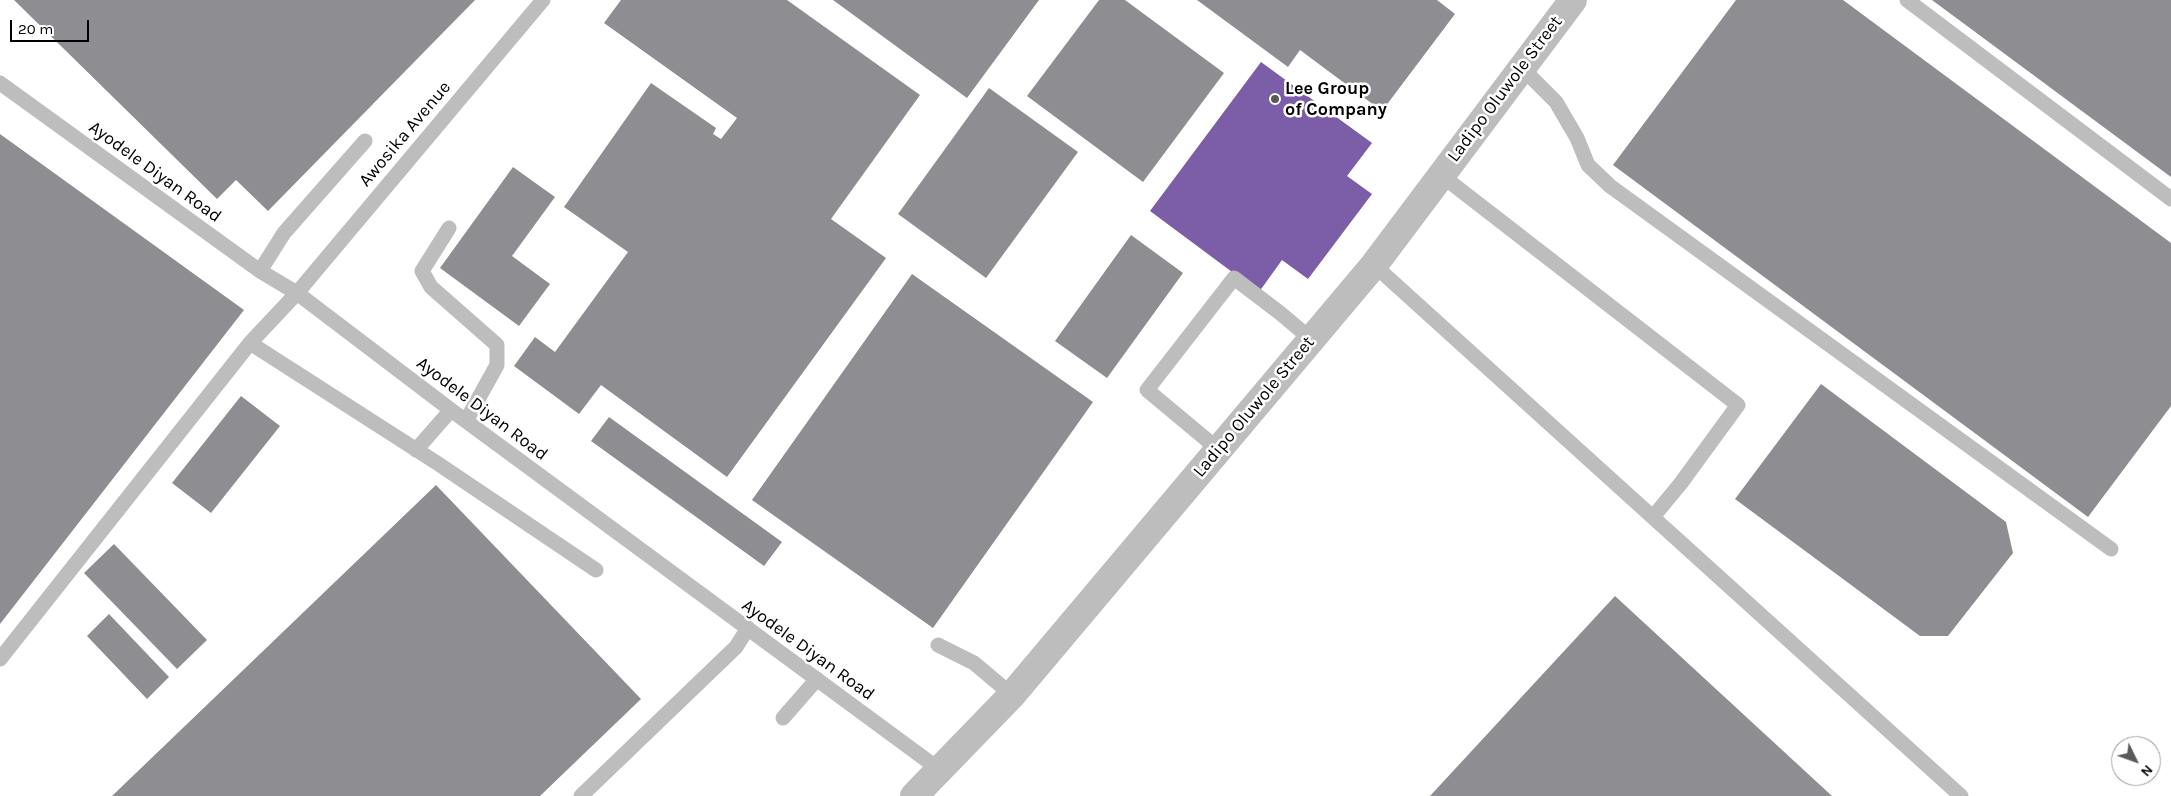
<!DOCTYPE html>
<style>
body{margin:0}
#map{position:relative;width:2171px;height:796px;overflow:hidden;background:#fff;font-family:Karla,sans-serif}
canvas{display:block}
.north{position:absolute;left:2111px;top:736px;width:50px;height:50px;box-sizing:border-box;background:#fff;border:1px solid #999;border-radius:50%;rotate:132deg;font-size:14px;font-weight:700;line-height:20px;text-align:center;color:#000}
.north::after{content:'';display:block;margin:auto;width:18px;height:22px;background:#595959;clip-path:polygon(50% 0,100% 100%,50% 72%,0 100%)}
.scale{position:absolute;left:10px;top:20px;width:79px;height:22px;box-sizing:border-box;border:2px solid #000;border-top:0;padding-left:6px;font-size:15px;line-height:18px;white-space:nowrap;color:#000;-webkit-text-stroke:4px #fff;paint-order:stroke}
</style>
<div id="map">
<canvas width="2171" height="796"></canvas>
<div class="north">N</div>
<div class="scale">20 m</div>
</div>
<script>
const context = document.querySelector('canvas').getContext('2d');
context.lineJoin = 'round';
function fill(path, color) { context.fillStyle = color; context.fill(path, 'evenodd'); }
const shape = rows => new Path2D(rows.map(r => 'M' + r).join(''));
function stroke(path, color, width, dash) { context.strokeStyle = color; context.lineWidth = width; context.lineCap = dash ? 'butt' : 'round'; context.setLineDash(dash || []); context.stroke(path); }
function drawText(font, color, halo, rows, align = 'center') {
  context.font = font + ' Karla,sans-serif'; context.lineWidth = 5; context.setLineDash([]); context.textBaseline = 'middle'; context.strokeStyle = halo; context.fillStyle = color; for (const [text, x, y, turn = 0] of rows) {
    context.save(); context.translate(x, y); context.rotate((+turn || 0) * Math.PI / 180); context.textAlign = isNaN(turn) ? turn : align; if (halo) context.strokeText(text, 0, 0); context.fillText(text, 0, 0); context.restore();
  }
}
fill(shape([
 [1261,62,1372,143,1347,176,1372,194,1308,279,1282,260,1259,292,1150,211]
]), '#7b5ea7');
fill(shape([
 [14,0,475,0,268,211,236,180,217,199],
 [621,0,787,0,920,95,831,219,886,258,727,477,601,385,579,414,514,366,535,337,555,352,628,252,564,207,651,83,716,128,713,134,721,139,737,118,604,23],
 [833,0,1039,0,967,98],
 [1099,0,1125,0,1224,73,1143,182,1027,96],
 [1197,0,1437,0,1455,14,1382,111,1300,50,1288,67],
 [1736,0,1843,0,2171,243,2171,406,2088,517,1613,165],
 [1932,0,2171,0,2171,177],
 [989,88,1078,152,986,278,898,214],
 [0,134,244,310,0,624],
 [513,167,555,197,512,256,550,284,519,326,440,268],
 [1131,235,1183,273,1107,378,1055,341],
 [912,274,1093,402,933,628,752,500],
 [1821,384,2006,522,2013,553,1948,636,1920,636,1735,499],
 [241,396,280,426,211,513,172,483],
 [609,417,782,542,764,566,591,441],
 [436,485,641,699,540,796,112,796],
 [114,544,207,640,177,669,84,573],
 [1615,596,1832,796,1430,796],
 [109,614,169,677,147,699,87,636]
]), '#8d8d92');
stroke(shape([
 [1907,0,2171,199],
 [1522,68,1556,102,1577,138,1588,165,1610,186,2111,549],
 [0,83,260,271,297,293,451,410,940,770],
 [1441,175,1738,405,1681,483,1653,517],
 [449,228,422,271,431,287,497,345,497,365,466,421],
 [1374,265,1961,796],
 [260,271,284,233,365,141],
 [250,343,437,463,596,570],
 [416,450,451,410],
 [1219,450,1147,390,1234,278,1280,313,1311,339],
 [938,645,974,663,1012,695],
 [0,659,250,343,297,293,543,0],
 [783,718,817,679],
 [581,796,736,647,748,628]
]), '#bdbdbd', 15);
stroke(shape([
 [914,796,1012,695,1374,265,1573,0]
]), '#bdbdbd', 28);
for (const [x, y, r, color] of [
 [1275,99,5,"#595959"]
]) { const dot = new Path2D(); dot.arc(x, y, r, 0, 2 * Math.PI); context.fillStyle = color; context.fill(dot); stroke(dot, '#fff', 2); }
drawText('bold 18px', '#000', '#fff', [
 ["Lee Group",1285,89],
 ["of Company",1285,110]
], 'left');
drawText('18px', '#000', '#fff', [
 ["Ladipo Oluwole Street",1505,89,-53],
 ["Awosika Avenue",405,134,-50],
 ["Ayodele Diyan Road",155,172,36],
 ["Ladipo Oluwole Street",1254,407,-50],
 ["Ayodele Diyan Road",482,409,37],
 ["Ayodele Diyan Road",808,650,36]
]);
</script>
